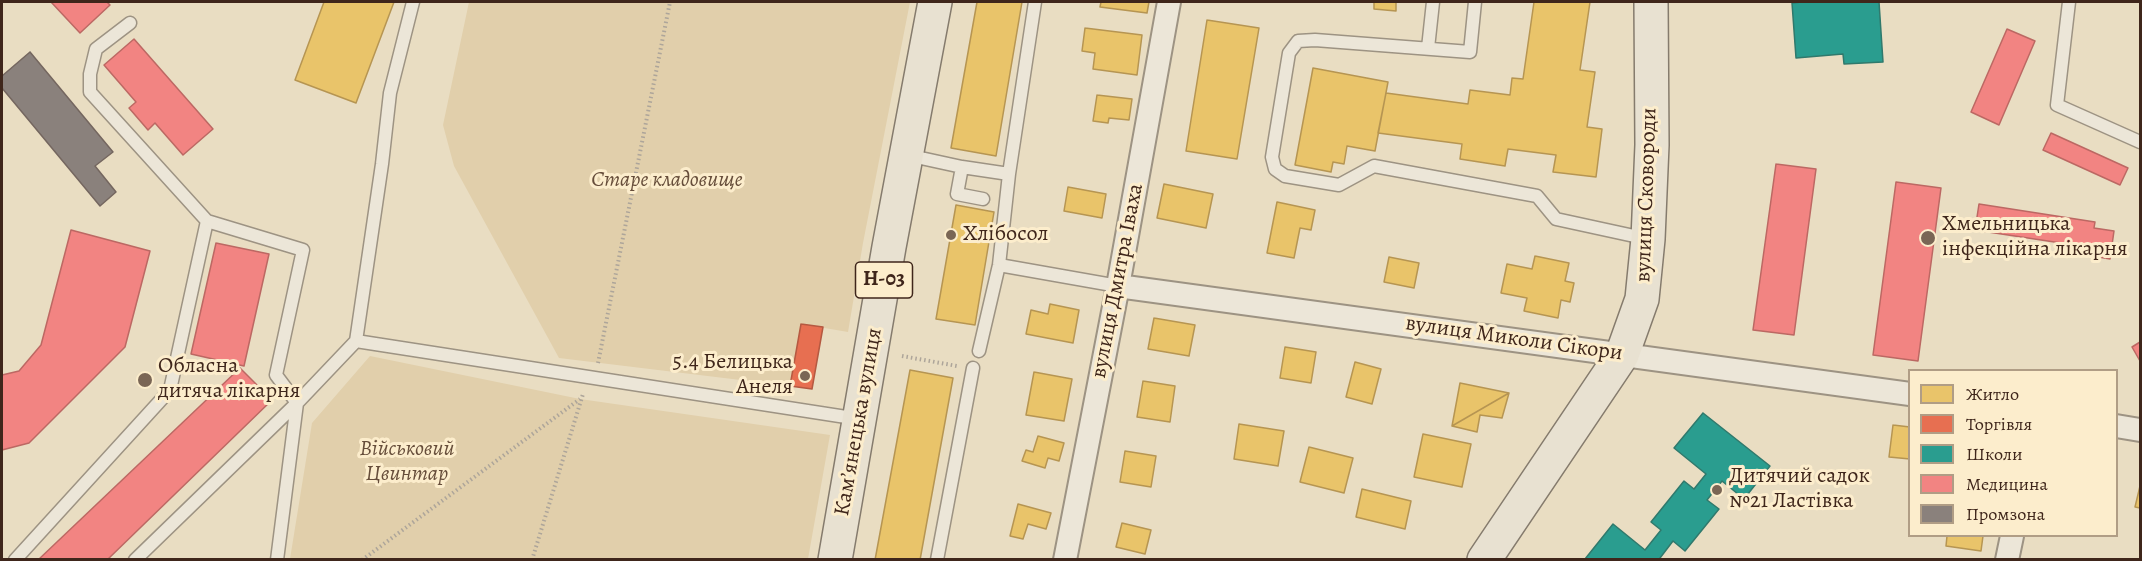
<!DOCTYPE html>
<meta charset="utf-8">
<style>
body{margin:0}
#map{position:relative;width:2142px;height:561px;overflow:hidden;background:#e9ddc2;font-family:Alegreya,serif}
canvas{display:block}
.frame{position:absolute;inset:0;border:3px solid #3f261b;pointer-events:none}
.legend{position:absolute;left:1908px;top:369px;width:210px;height:168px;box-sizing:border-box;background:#fcedcc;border:2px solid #b09d85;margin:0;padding:8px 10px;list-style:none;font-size:18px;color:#3f261b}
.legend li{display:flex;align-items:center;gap:12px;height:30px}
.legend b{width:30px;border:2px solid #b09d85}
</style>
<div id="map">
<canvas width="2142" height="561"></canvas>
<div class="frame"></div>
<ul class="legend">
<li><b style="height:16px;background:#e9c46a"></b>Житло</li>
<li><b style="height:16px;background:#e76f51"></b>Торгівля</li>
<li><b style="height:16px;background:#2a9d8f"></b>Школи</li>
<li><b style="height:16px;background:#f28482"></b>Медицина</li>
<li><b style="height:16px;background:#8a817c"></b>Промзона</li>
</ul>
</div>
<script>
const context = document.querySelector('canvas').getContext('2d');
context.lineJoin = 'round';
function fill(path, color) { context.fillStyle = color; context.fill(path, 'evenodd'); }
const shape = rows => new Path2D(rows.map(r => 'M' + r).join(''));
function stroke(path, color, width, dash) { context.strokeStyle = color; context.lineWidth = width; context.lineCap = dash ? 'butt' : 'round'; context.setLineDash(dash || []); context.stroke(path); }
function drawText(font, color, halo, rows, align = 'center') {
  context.font = font + ' Alegreya,serif'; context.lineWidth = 6; context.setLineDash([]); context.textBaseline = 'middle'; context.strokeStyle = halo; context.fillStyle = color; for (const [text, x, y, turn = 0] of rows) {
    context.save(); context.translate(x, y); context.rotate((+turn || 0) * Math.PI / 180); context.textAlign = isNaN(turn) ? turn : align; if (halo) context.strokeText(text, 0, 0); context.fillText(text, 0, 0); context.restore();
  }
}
fill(shape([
 [469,2,910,2,863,243,848,332,801,324,790,386,559,358,454,166,443,125],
 [370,356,580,399,830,435,808,559,290,559,312,423]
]), '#e1cfab');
const homes = shape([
 [324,2,394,2,356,103,295,80,324,2],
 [977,2,1022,2,996,156,951,148,977,2],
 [1101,2,1149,2,1147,13,1100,7,1101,2],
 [1374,2,1396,2,1396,11,1374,9,1374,2],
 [1534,2,1590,2,1580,70,1595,72,1587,127,1602,129,1596,177,1553,172,1556,155,1508,149,1505,166,1460,159,1462,144,1378,133,1386,93,1468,104,1470,90,1510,95,1512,78,1523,79,1534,2],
 [1207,20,1259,28,1237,159,1186,151,1207,20],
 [1085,28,1142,35,1137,75,1093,69,1095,53,1082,51,1085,28],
 [1313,68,1388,82,1375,151,1347,146,1344,164,1333,162,1331,172,1295,165,1313,68],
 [1097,95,1132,99,1129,120,1109,118,1108,123,1093,121,1097,95],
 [1164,184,1213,194,1206,228,1157,218,1164,184],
 [1068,187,1106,194,1102,218,1064,211,1068,187],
 [1277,202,1315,210,1311,230,1300,228,1294,258,1267,253,1277,202],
 [956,205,994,212,975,325,936,319,956,205],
 [1535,256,1569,263,1565,281,1574,283,1570,302,1561,300,1558,318,1524,311,1527,298,1501,293,1507,264,1532,269,1535,256],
 [1389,257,1419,263,1414,288,1384,282,1389,257],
 [1050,304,1079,310,1073,343,1026,334,1031,310,1048,314,1050,304],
 [1154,318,1195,325,1189,356,1148,349,1154,318],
 [1285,347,1316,352,1311,383,1280,378,1285,347],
 [1355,362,1381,369,1372,404,1346,397,1355,362],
 [910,370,953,378,920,560,875,560,910,370],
 [1034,372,1072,379,1064,421,1026,415,1034,372],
 [1143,381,1175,386,1170,422,1137,417,1143,381],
 [1460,383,1509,393,1452,426,1460,383],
 [1509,393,1502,418,1480,415,1477,432,1452,426,1509,393],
 [1239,424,1284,431,1278,466,1234,459,1239,424],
 [1893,425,1910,427,1910,459,1889,457,1893,425],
 [1423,434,1471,444,1462,487,1414,477,1423,434],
 [1038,436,1064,443,1059,461,1048,458,1045,468,1022,461,1026,450,1033,452,1038,436],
 [1309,447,1353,458,1344,493,1300,482,1309,447],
 [1125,451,1156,456,1151,487,1120,482,1125,451],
 [2140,486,2140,508,2135,507,2140,486],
 [1362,489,1411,501,1405,529,1356,517,1362,489],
 [1018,504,1051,513,1046,529,1028,524,1023,539,1010,536,1018,504],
 [1122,523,1151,530,1145,554,1116,547,1122,523],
 [1947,536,1983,536,1981,551,1946,546,1947,536]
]);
fill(homes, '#e9c46a');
stroke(homes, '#b69552', 1.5);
const shops = shape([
 [801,324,823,327,812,389,790,386,801,324]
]);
fill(shops, '#e76f51');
stroke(shops, '#b55941', 1.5);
const schools = shape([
 [1802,2,1879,2,1883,62,1844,64,1843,54,1796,58,1792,3,1802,2],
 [1703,413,1770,466,1744,499,1722,481,1707,500,1719,509,1685,551,1673,541,1660,558,1662,560,1585,559,1613,524,1645,550,1661,530,1651,522,1684,481,1694,489,1706,474,1674,448,1703,413]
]);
fill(schools, '#2a9d8f');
stroke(schools, '#30796c', 1.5);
const health = shape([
 [51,2,107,2,110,5,80,33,51,2],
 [2007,29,2035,41,1999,125,1971,112,2007,29],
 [134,39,213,129,183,155,155,123,148,130,129,108,136,102,104,65,134,39],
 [2051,133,2128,168,2120,185,2043,150,2051,133],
 [1776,164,1816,169,1794,335,1753,330,1776,164],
 [1896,182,1941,188,1918,361,1873,355,1896,182],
 [1979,204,2095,222,2094,228,2114,231,2110,259,2093,256,2094,248,1975,230,1979,204],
 [71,230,150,251,125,347,29,443,2,450,2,375,19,371,41,345,71,230],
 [216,243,269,254,244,366,191,354,216,243],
 [2140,342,2140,361,2132,347,2140,342],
 [240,368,272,400,107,560,38,560,240,368]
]);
fill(health, '#f28482');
stroke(health, '#bc6863', 1.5);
const industry = shape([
 [30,52,113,152,95,166,116,192,100,206,2,88,2,76,30,52]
]);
fill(industry, '#8a817c');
stroke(industry, '#74665f', 1.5);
const service = shape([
 [413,2,390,93,382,164,356,341,859,419],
 [1475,2,1470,52,1315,40,1298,41,1289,53,1272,157,1275,169,1285,176,1339,185,1374,166,1537,196,1556,219,1648,239],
 [2069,2,2057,105,2140,142],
 [130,23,96,49,90,74,90,92,207,221],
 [1428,48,1433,2],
 [907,155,962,167,1009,174],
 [962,167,957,194,983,199],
 [999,265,1118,286],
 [979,351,999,265,1009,174,1035,2],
 [15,560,170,390,207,221,303,250,276,375,297,403,277,560],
 [135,560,297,403,356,341],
 [937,560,973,368]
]);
const minor = shape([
 [1118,286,1910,394],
 [2116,426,2140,430],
 [1065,560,1118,286,1169,2],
 [2007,560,2012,536]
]);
const primary = shape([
 [835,560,889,247,935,2],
 [1484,560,1622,355,1642,299,1648,239,1652,145,1651,2]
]);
stroke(service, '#9d9383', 15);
stroke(minor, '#9d9383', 26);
stroke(primary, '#857b6d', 36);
stroke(shape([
 [902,356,957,366],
 [598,363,670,2],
 [362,560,580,399],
 [532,560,583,394]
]), '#ada59a', 4, [1.5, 3]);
stroke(service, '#ece6d8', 12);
stroke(minor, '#ece6d8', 22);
stroke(primary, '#e8e1d1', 33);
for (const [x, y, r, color] of [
 [951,235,6,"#7a6655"],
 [1928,238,8,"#7a6655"],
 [805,376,6,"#7a6655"],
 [145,380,8,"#7a6655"],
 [1717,490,6,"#7a6655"]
]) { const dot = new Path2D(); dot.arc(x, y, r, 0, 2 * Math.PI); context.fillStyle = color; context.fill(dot); stroke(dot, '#fcedcc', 2); }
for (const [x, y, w] of [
 [884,280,57]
]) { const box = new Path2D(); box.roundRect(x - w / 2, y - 18, w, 36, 4.5); context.fillStyle = '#fcedcc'; context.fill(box); stroke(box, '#3f261b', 1.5); }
drawText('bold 21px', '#3f261b', null, [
 ["Н-03",884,280]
]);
drawText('italic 22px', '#664d3a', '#fcedcc', [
 ["Старе кладовище",667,181],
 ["Військовий",407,450],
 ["Цвинтар",407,475]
]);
drawText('22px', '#3f261b', '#fcedcc', [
 ["вулиця Сковороди",1647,195,-88],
 ["вулиця Дмитра Іваха",1118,281,-79],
 ["вулиця Миколи Сікори",1514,339,8],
 ["Камʼянецька вулиця",859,422,-80]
]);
drawText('22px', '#3f261b', '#fcedcc', [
 ["Хмельницька",1942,225],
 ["інфекційна лікарня",1942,250],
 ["Хлібосол",963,235],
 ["5.4 Белицька",793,363,"right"],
 ["Анеля",793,388,"right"],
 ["Обласна",158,367],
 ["дитяча лікарня",158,392],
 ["Дитячий садок",1729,477],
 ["№21 Ластівка",1729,502]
], 'left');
</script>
